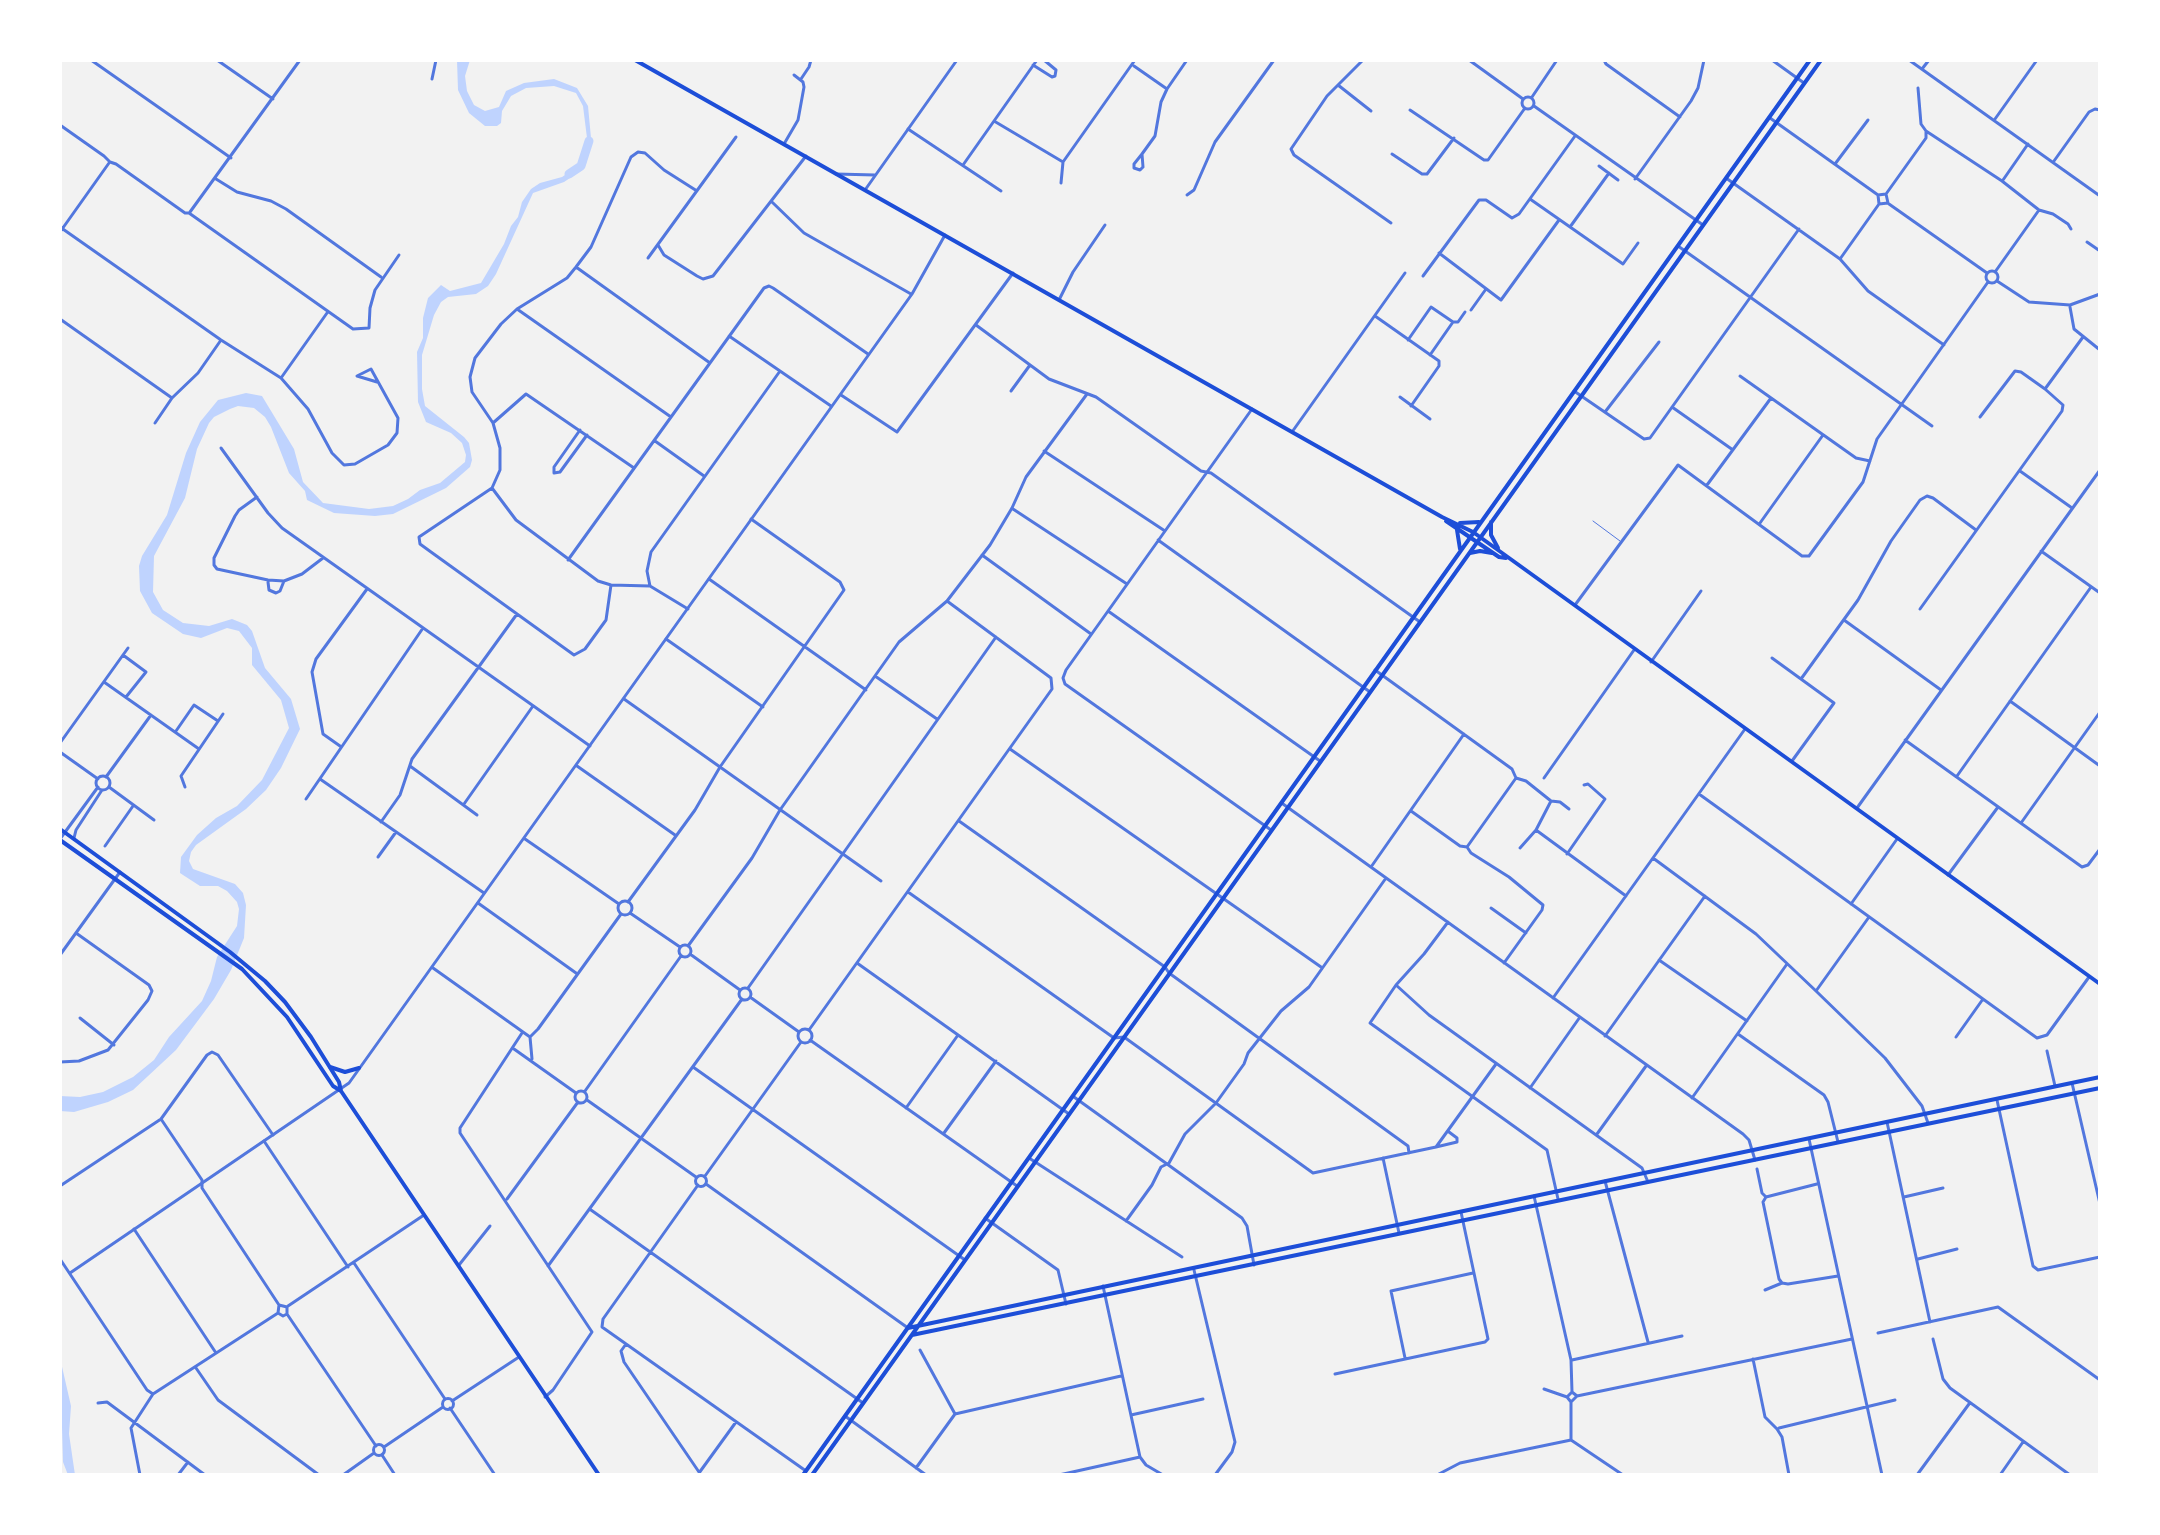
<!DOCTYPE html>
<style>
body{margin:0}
#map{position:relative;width:2160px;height:1535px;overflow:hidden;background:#f2f2f2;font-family:"Fira Sans",sans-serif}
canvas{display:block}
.frame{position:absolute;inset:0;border:62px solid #fff;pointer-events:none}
</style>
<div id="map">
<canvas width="2160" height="1535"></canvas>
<div class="frame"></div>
</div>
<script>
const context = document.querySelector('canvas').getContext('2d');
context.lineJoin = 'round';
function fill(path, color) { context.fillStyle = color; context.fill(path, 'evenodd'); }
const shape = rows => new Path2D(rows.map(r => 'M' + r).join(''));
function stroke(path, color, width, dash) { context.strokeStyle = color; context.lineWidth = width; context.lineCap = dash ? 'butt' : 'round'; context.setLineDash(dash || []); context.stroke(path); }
fill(shape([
 [457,60,470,60,465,76,467,91,474,105,485,111,499,107,506,91,524,83,554,79,577,88,588,106,591,138,586,164,582,170,564,182,533,193,496,274,488,286,476,294,448,297,441,302,434,315,422,355,422,389,425,406,464,437,469,443,472,460,470,467,446,488,393,514,375,516,334,513,307,500,305,491,289,473,271,427,265,417,254,408,238,406,230,409,214,417,209,423,197,449,185,498,154,556,153,592,163,610,183,623,209,626,232,619,247,625,252,631,265,668,291,699,300,729,281,768,266,790,246,809,196,845,191,852,189,861,193,869,235,884,243,893,246,905,244,938,231,970,214,999,176,1050,133,1090,108,1102,74,1112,60,1111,60,1096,80,1097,103,1092,133,1077,154,1060,169,1037,202,1001,211,981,217,957,237,926,239,909,237,902,227,891,218,886,200,886,183,875,180,873,181,857,197,835,216,818,237,806,262,780,289,728,281,700,252,665,252,648,239,631,227,628,201,638,183,634,152,613,140,591,139,566,142,556,167,515,186,453,200,422,218,400,246,393,262,396,294,449,303,482,323,503,369,509,393,506,408,499,420,490,440,483,465,462,466,455,462,443,451,433,426,422,418,402,417,352,423,338,423,318,428,298,441,285,450,291,481,283,504,244,511,226,518,217,522,202,531,189,540,183,562,177,583,163,587,138,583,106,576,93,554,86,526,88,511,96,502,111,501,123,497,126,485,126,469,113,458,90],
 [60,1358,71,1406,69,1434,75,1475,68,1475,63,1462]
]), '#bfd3fe');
stroke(shape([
 [569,174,581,166,589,141]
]), '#bfd3fe', 9);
stroke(shape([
 [1593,521,1620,541]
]), '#5277de', 1);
stroke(shape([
 [91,60,231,158],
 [217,60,273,99],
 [1363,60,1327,96,1291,149,1294,155,1391,223],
 [1469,60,1523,99],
 [1604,60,1606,64,1680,117],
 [1772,60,1804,83],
 [1909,60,2100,196],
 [1033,65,1052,77,1055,76,1056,70,1044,60],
 [1134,66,1167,89],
 [1922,69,1929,60],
 [432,79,436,60],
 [801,79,809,67,811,60],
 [1338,85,1371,111],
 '1522 103a6 6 0 1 1 12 0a6 6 0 1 1-12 0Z',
 [1532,97,1557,60],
 [1534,106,1703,225],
 [1410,110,1484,160,1488,160,1525,108],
 [1770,118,1878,195,1886,194,1888,203,1879,204,1878,195],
 [1995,119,2037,60],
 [994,121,1063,162],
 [60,125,104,156,110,162,116,164,185,213,189,213,353,329,369,328,370,308,375,290,399,255],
 [908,129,1001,191],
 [1926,131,2002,181,2039,210,2053,214,2068,224,2071,229],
 [784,144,798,120,804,87,803,82,794,75],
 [1142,154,1155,136,1161,102,1167,89,1187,60],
 [1142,154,1143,167,1140,170,1134,168,1134,164,1142,154],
 [1392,154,1422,174,1427,174,1454,138],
 [2054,161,2089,112,2095,109,2100,110],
 [1835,164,1868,120],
 [963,165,1037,60],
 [1599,166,1618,180],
 [1726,178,1840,259,1868,291,1944,345],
 [216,179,237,192,271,201,286,209,381,277],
 [1635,179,1691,101,1698,88,1704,60],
 [2003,180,2028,144],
 [1061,183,1063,162,1135,60],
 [1886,194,1926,138,1926,131,1921,124,1918,88],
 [1187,195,1194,190,1215,142,1274,60],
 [1530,199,1623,264,1638,243],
 [772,202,804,233,911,294],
 [1889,204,1987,273],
 [190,212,300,60],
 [60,227,221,340,281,378,308,409,332,453,344,465,355,464,388,445,397,433,398,418,371,369,357,376,377,382],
 [1570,227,1609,173],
 [60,232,109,163],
 [2087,242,2100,251],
 [658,245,664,255,697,276,703,279,713,276,806,156],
 [1678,246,1932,426],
 [1439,253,1501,300,1559,220],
 [648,258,736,137],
 [1840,259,1879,204],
 [576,267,710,363],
 '1986 277a6 6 0 1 1 12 0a6 6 0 1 1-12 0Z',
 [1995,272,2039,210],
 [1423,276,1479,200,1486,200,1512,218,1519,214,1575,136],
 [1997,281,2029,302,2070,305,2100,294],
 [1059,300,1073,272,1105,225],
 [2070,307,2074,329,2100,350],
 [517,309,671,417],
 [1471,310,1486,289],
 [1375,316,1439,361,1439,366,1411,406],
 [60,319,172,398],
 [1453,322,1458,322,1465,312],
 [976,325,1049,379,1096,397,1201,471,1211,473,1420,622],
 [729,336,831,406],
 [1408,340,1431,307,1453,322,1430,355],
 [1740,376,1856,458,1870,461],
 [281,378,327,313],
 [2045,389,2083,337],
 [1011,391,1030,365],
 [1574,391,1644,439,1650,438,1799,229],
 [841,395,897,432,1013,273],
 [1400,397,1430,419],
 [1672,407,1733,450],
 [1252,409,1066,670,1063,678,1065,684,1271,830],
 [1605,412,1659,342],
 [155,423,172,398,198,373,221,340],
 [493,423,526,394,634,468],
 [580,430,554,467,554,473,560,472,587,435],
 [1292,432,1405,273],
 [655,441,704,476],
 [221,448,268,513,282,528,590,746],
 [1044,451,1165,531],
 [2020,471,2072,508],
 [1707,485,1771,398],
 [492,488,516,520,598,581,611,585,650,586,688,609],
 [257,497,239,510,235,516,214,558,214,565,217,569,268,580,284,581,302,574,323,558],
 [1013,509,1127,584],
 [1760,523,1823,435],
 [1158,540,1370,692],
 [2041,551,2100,593],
 [982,555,1091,634],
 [568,560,764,288,769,286,773,288,868,354],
 [709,579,866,690],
 [268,582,269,590,276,593,280,591,284,581],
 [611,585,606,620,585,649,574,655,431,552,420,544,419,537,492,488,500,470,500,448,493,423,472,392,470,377,475,358,501,324,517,309,567,278,576,267,591,247,631,157,638,152,645,153,664,170,697,191],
 [650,586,647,571,651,552,780,371],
 [1575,605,1678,465,1802,556,1809,556,1863,482,1877,439,1988,282],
 [1920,609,2062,411,2063,405,2045,389,2021,372,2015,371,1980,417],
 [1108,611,1320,761],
 [1844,620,1941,690],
 [666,639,763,707],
 [123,655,146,672,126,697],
 [1772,658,1834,703,1792,761],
 [1651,662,1701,591],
 [1375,670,1512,769,1516,778],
 [875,676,937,719],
 [1801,679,1858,600,1891,541,1920,500,1927,496,1933,498,1976,530],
 [104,682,199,749],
 [624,699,881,881],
 [2010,701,2100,766],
 [176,731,194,705,218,721],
 [1905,740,2082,867,2088,865,2100,849],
 [60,743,128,648],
 [340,746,323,734,312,672,316,659,367,589],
 [1010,749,1321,967],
 [60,752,98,779],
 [410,766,477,815],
 [577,766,675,835],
 [1957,776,2091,587],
 '96 783a7 7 0 1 1 14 0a7 7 0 1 1-14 0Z',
 [106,777,151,715],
 [1516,778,1526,781,1551,801,1536,830,1626,896],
 [1544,778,1634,650],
 [320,779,484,893],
 [109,787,154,820],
 [185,787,181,776,223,714],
 [1699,794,2037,1038,2047,1035,2089,977],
 [306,799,423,628],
 [1551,801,1560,802,1569,809],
 [464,804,533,706],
 [1283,804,1743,1134,1749,1140,1755,1160],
 [1857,808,2100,470],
 [1411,811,1460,846,1467,847,1516,778],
 [959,821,1165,967,1169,973,1408,1146,1409,1153],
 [381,822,400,795,412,759,517,614],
 [2021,823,2100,712],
 [74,838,76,830,102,790],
 [60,839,98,787],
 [525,839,619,904],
 [105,846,133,806],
 [1467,847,1471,853,1509,877,1543,905,1542,910,1504,963],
 [1520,848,1536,830],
 [1567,854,1605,799,1588,784,1584,785],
 [378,857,396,832],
 [1653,858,1756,934,1816,991,1885,1058,1922,1106,1928,1123],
 [1371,867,1464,734],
 [1948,875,1998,807],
 [908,892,1114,1038,1124,1037,1313,1173,1436,1147,1496,1064],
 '618 908a7 7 0 1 1 14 0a7 7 0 1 1-14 0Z',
 [628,902,695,810,720,767,844,590,840,582,751,519],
 [478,903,576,973],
 [1851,904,1897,839],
 [1491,908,1526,933],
 [630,913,680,947],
 [1448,922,1424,954,1396,985,1370,1023,1547,1150,1558,1199],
 '679 951a6 6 0 1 1 12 0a6 6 0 1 1-12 0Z',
 [688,946,752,858,780,810,899,642,947,601,990,545,1012,508,1026,477,1087,394],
 [690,954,740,990],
 [60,955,120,872],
 [1659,960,1747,1021],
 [857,963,1069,1114],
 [433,968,530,1037],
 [1396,985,1429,1015,1642,1168,1648,1182],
 '739 994a6 6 0 1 1 12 0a6 6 0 1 1-12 0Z',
 [748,988,996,637],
 [1816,991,1869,917],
 [750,997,799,1032],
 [1553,998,1745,729],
 [80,1018,114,1045],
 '798 1036a7 7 0 1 1 14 0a7 7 0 1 1-14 0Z',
 [809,1030,1052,689,1051,678,947,601],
 [522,1033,460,1128,460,1133,592,1332,553,1390,545,1397],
 [1738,1034,1824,1095,1828,1102,1838,1142],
 [1605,1036,1705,896],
 [530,1037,538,1029,621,914],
 [530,1037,532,1059],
 [1956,1037,1983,999],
 [810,1040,1017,1186],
 [514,1049,576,1093],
 [2047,1051,2055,1086],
 [60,1062,79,1061,108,1050,148,1000,152,991,149,985,76,933],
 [693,1067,965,1260],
 [2072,1083,2100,1204],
 [1530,1088,1580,1017],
 '575 1097a6 6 0 1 1 12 0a6 6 0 1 1-12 0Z',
 [585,1091,681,956],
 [1074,1097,1242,1218,1247,1226,1254,1265],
 [1692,1098,1787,964],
 [587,1100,696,1177],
 [1997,1100,2033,1266,2038,1270,2100,1257],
 [906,1108,958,1035],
 [161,1119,202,1180,202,1188,279,1305,278,1313,283,1316,287,1314,287,1307,279,1305],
 [1887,1122,1930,1322],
 [944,1133,996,1061],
 [1597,1134,1646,1066],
 [1809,1139,1882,1475],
 [264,1141,348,1267],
 [1436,1147,1457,1142,1457,1138,1449,1132],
 [1029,1158,1182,1257],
 [1383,1158,1399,1233],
 [1757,1169,1762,1193,1766,1197],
 '695.5 1181a5.5 5.5 0 1 1 11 0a5.5 5.5 0 1 1-11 0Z',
 [705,1176,801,1042],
 [1605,1181,1648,1342],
 [706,1184,908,1328],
 [1817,1184,1766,1197,1763,1202,1779,1279,1782,1283,1788,1284,1838,1276],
 [698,1185,603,1319,602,1327,806,1471],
 [60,1186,161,1119,207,1055,212,1052,218,1055,273,1135],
 [1534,1196,1571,1360,1572,1392,1577,1396,1571,1402,1567,1397,1572,1392],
 [1904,1197,1943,1188],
 [507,1199,578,1102],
 [591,1210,863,1403],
 [985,1218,1058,1270,1066,1304],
 [1126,1221,1152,1185,1161,1167,1169,1163,1185,1134,1216,1103,1244,1064,1248,1053,1281,1011,1309,987,1386,878],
 [134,1229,216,1353],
 [60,1259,147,1390,153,1394],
 [1918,1259,1957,1249],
 [354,1263,445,1399],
 [459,1265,490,1226],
 [548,1266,742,999],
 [1194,1270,1235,1442,1232,1452,1215,1475],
 [1103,1286,1140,1457,1146,1465,1163,1475],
 [1765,1290,1782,1283],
 [288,1306,424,1215],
 [287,1314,376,1446],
 [1878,1333,1998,1307,2100,1380],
 [1933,1339,1943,1379,1950,1388,2070,1475],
 [626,1344,621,1351,624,1362,701,1475],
 [1405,1358,1391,1291,1473,1273],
 [1753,1359,1765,1417,1777,1429,1782,1437,1789,1475],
 [1572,1360,1682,1336],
 [196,1368,218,1400,319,1475],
 [1335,1374,1485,1342,1488,1339,1461,1212],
 [1544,1389,1567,1397],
 [1577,1396,1852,1339],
 [98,1403,107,1402,205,1475],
 [450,1408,495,1475],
 [955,1414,1121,1376],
 [1131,1415,1203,1399],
 [845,1416,926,1475],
 [1779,1428,1895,1400],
 [1571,1440,1623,1475],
 [1571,1440,1571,1403],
 [382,1455,395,1475],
 [916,1468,955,1414,920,1350],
 [699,1473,736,1422],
 [140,1475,131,1428,153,1394,278,1313],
 [178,1475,188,1462],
 [1059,1475,1140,1457],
 [1437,1475,1460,1463,1571,1440],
 [1917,1475,1969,1404],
 [2000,1475,2023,1442]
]), '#5277de', 3);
stroke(shape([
 [836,174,875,175],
 [865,190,957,60],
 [70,1273,349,1083,912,294,945,235],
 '442.5 1404a5.5 5.5 0 1 1 11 0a5.5 5.5 0 1 1-11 0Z',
 [452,1401,519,1357],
 '373.5 1450a5.5 5.5 0 1 1 11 0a5.5 5.5 0 1 1-11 0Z',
 [384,1447,443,1407],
 [343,1475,374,1453]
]), '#5277de', 3);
stroke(shape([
 [635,60,1442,517,1473,532,2100,984],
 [1446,521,1499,557,1506,558],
 [1491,522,1491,535,1498,548],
 [1460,523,1479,522],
 [1457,530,1460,549],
 [1470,553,1480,551,1492,553],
 [330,1067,345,1072,359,1068],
 [908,1328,2100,1077],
 [912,1335,2100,1088],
 [803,1475,1810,60],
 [812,1475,1821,60]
]), '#1d4ed8', 4);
stroke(shape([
 [60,829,230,952,265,981,285,1002,311,1037,339,1082,341,1091,599,1475],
 [60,840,242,969,287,1017,333,1086,341,1091]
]), '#1d4ed8', 4);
</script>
